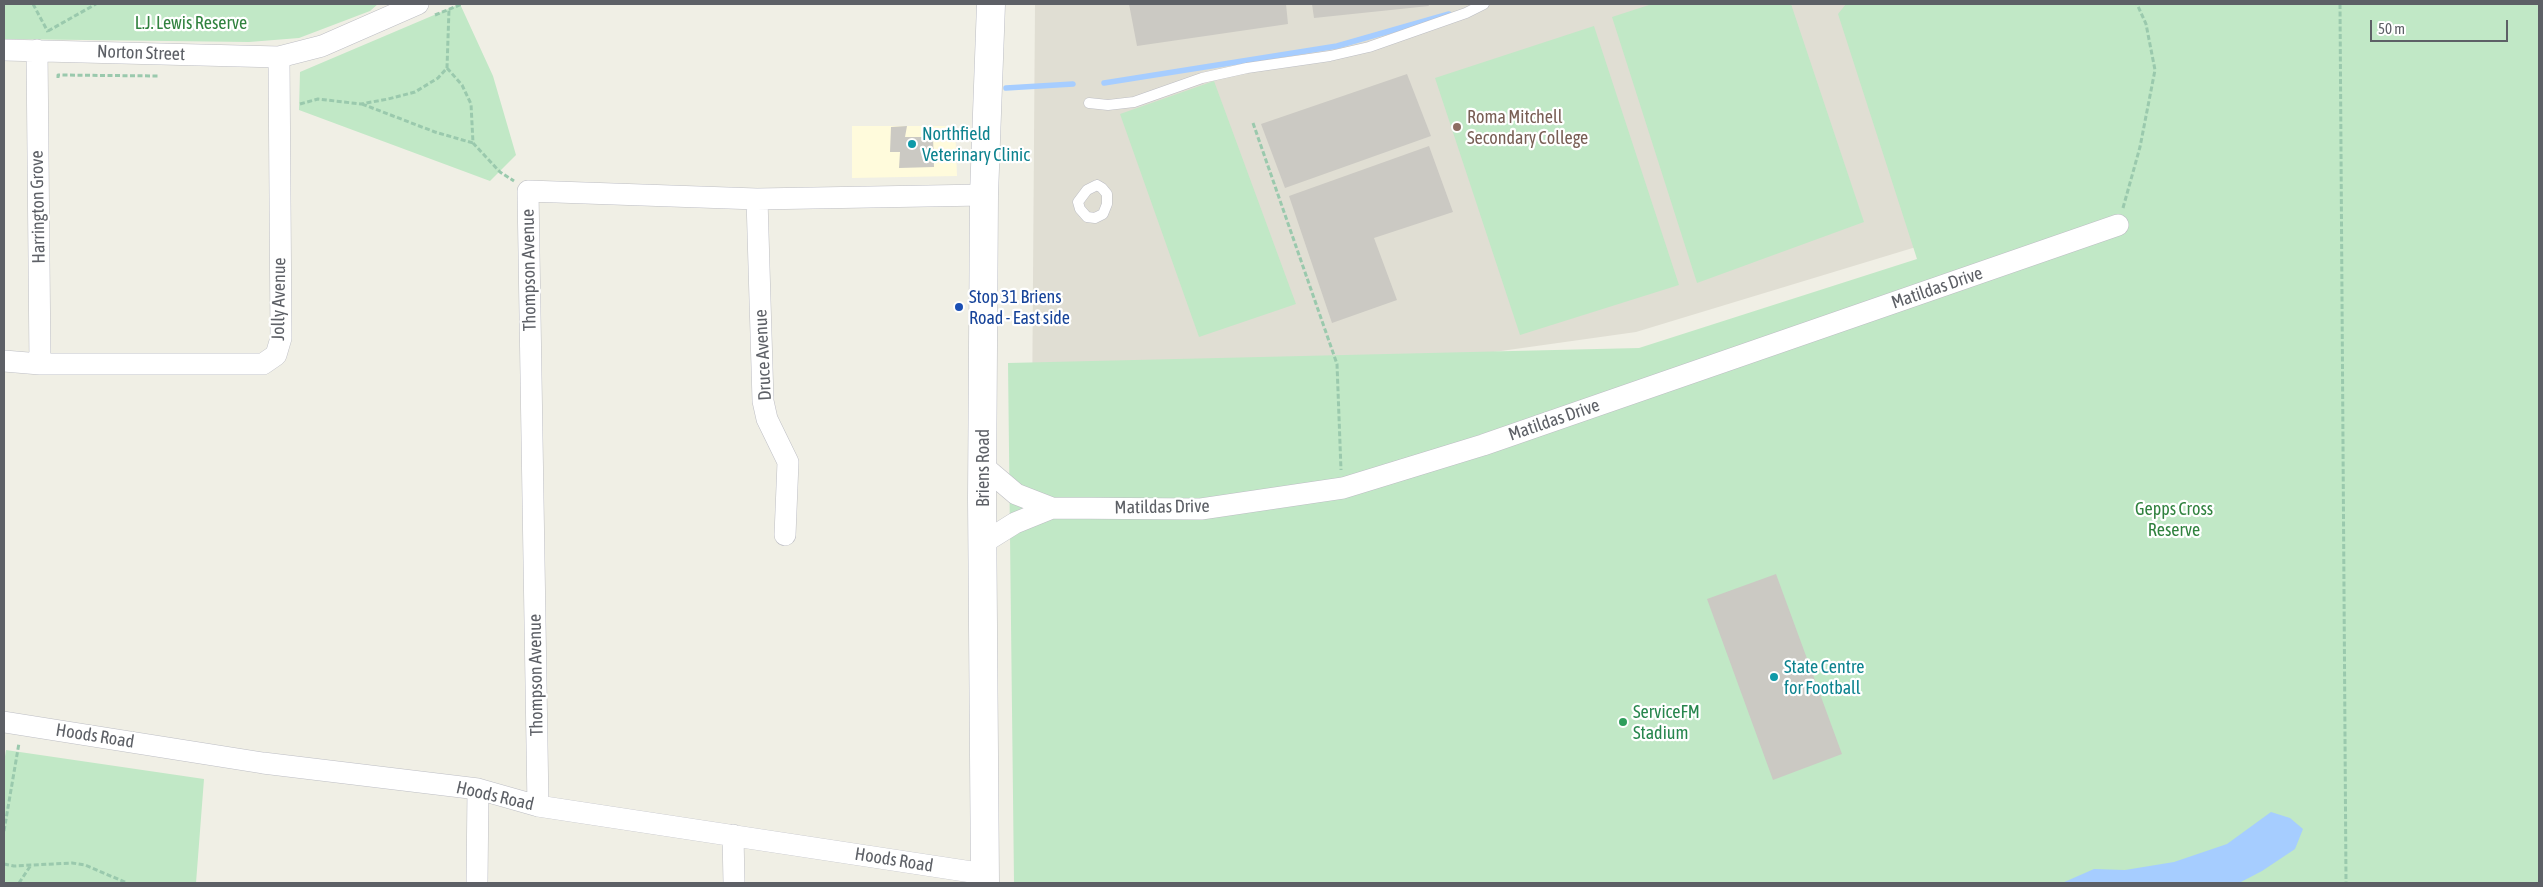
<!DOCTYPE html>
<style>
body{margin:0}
#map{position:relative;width:2543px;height:887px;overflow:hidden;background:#f0efe5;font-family:"Asap Condensed",sans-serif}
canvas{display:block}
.frame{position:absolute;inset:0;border:5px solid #5d6066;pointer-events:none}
.scale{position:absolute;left:2370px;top:20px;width:138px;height:22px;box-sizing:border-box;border:2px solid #5d6066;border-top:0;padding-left:6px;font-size:15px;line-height:18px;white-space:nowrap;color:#5d6066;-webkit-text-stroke:4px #fff;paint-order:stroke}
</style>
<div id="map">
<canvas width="2543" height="887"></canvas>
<div class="frame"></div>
<div class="scale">50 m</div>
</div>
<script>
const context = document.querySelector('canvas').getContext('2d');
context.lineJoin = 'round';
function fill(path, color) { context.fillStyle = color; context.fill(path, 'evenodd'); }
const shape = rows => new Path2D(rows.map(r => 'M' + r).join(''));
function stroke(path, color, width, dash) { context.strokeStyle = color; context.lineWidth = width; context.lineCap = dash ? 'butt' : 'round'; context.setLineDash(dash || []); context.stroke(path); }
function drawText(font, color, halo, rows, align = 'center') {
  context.font = font + ' "Asap Condensed",sans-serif'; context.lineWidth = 4.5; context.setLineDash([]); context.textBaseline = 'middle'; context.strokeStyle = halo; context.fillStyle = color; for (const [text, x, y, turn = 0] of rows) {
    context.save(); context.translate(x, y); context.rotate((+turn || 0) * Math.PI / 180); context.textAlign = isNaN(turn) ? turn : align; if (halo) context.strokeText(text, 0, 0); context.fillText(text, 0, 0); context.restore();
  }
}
fill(shape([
 [852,126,955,126,957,176,852,178]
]), '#fffbdc');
fill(shape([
 [1035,4,1847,4,1916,247,1636,332,1032,417]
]), '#e0ded3');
fill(shape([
 [4,4,378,4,370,11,299,38,249,42,4,39],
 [460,4,493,76,516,155,490,181,299,110,300,72],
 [1652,4,1791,4,1864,222,1697,283,1612,17],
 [1846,4,2539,4,2539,883,1014,883,1008,363,1639,348,1917,259,1838,14],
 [1594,26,1679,285,1520,335,1435,78],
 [1214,81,1296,304,1199,337,1120,114],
 [6,750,204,779,196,883,4,883,4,763]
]), '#c1e8c6');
fill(shape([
 [2271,812,2290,818,2303,829,2295,849,2262,871,2239,883,2062,883,2094,869,2125,870,2174,862,2227,844]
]), '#a6cdff');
stroke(shape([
 [1104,83,1337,46,1449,14],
 [1006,88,1073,84]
]), '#a6cdff', 5.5);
fill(shape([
 [1129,4,1286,4,1288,24,1137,46],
 [1312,4,1428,4,1429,6,1314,18],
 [1407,74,1431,136,1285,188,1261,124],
 [907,126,905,137,933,137,934,167,899,168,900,152,890,152,891,127],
 [1429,146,1453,212,1374,238,1397,300,1332,323,1289,196],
 [1776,574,1842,754,1773,780,1707,599]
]), '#cbc9c3');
const service = shape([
 [1089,103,1108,105,1134,102,1202,78,1247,68,1330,56,1369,47,1466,13,1484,4],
 [1097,185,1102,188,1107,194,1107,204,1103,214,1095,218,1087,217,1080,209,1078,202,1087,190,1097,185]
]);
const minor = shape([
 [4,50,279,57,322,46,418,4],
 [37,50,40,364],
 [757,199,763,401,767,419,788,462,785,535],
 [4,361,40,364,263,364,276,355,281,338,279,57],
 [983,466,1016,494,1052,508,1201,509,1343,488,1483,445,2118,225],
 [983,543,1015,523,1052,508],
 [4,722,263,763,478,789,538,806,985,874],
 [538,806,528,191,757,199,984,195],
 [733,835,734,883],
 [477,883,478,789]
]);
const secondary = shape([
 [985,883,982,498,984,195,991,4]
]);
stroke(service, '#bdbec4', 11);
stroke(minor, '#bdbec4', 22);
stroke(secondary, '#bbbdc4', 29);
stroke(shape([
 [33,4,48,32],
 [2340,4,2346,883],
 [435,15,462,4],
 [48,31,96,4],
 [447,68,462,85,471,104,473,143,500,172,514,181],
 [58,78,58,75,158,76],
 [300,104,318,99,361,104,388,99,415,92,438,78,447,68,449,9],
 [362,104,435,132,473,143],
 [1253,123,1337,364,1341,470],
 [2123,208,2140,147,2155,70,2146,24,2137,4],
 [4,831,19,743],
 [4,864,14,866,72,863,85,865,127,883],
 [19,883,31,865]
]), '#9ac9ad', 3, [5, 2.5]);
stroke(service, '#fff', 10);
stroke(minor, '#fff', 21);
stroke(secondary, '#fff', 28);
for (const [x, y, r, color] of [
 [1457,127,5,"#8d6e63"],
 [912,144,5,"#0f9aa8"],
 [959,307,5,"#1a4fb4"],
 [1774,677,5,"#0f9aa8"],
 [1623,722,5,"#2e9e5b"]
]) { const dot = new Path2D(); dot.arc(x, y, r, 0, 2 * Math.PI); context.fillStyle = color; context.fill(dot); stroke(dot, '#fff', 2); }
drawText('18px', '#31823f', '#fff', [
 ["L.J. Lewis Reserve",191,23],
 ["Gepps Cross",2174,509],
 ["Reserve",2174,530]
]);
drawText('18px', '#5d6066', '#fff', [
 ["Norton Street",141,53,2],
 ["Harrington Grove",38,207,-91],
 ["Thompson Avenue",529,270,-91],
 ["Matildas Drive",1937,288,-19],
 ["Jolly Avenue",279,299,-89],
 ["Druce Avenue",763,355,-93],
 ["Matildas Drive",1554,420,-19],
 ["Briens Road",983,468,-90],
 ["Matildas Drive",1162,507,-1],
 ["Thompson Avenue",536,675,-91],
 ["Hoods Road",95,736,9],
 ["Hoods Road",495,796,13],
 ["Hoods Road",894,860,9]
]);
drawText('18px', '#785e54', '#fff', [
 ["Roma Mitchell",1467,117],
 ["Secondary College",1467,138]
], 'left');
drawText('18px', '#0d838f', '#fff', [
 ["Northfield",922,134],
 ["Veterinary Clinic",922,155],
 ["State Centre",1784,667],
 ["for Football",1784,688]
], 'left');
drawText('18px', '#164399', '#fff', [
 ["Stop 31 Briens",969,297],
 ["Road - East side",969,318]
], 'left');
drawText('18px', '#27864d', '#fff', [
 ["ServiceFM",1633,712],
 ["Stadium",1633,733]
], 'left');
</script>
